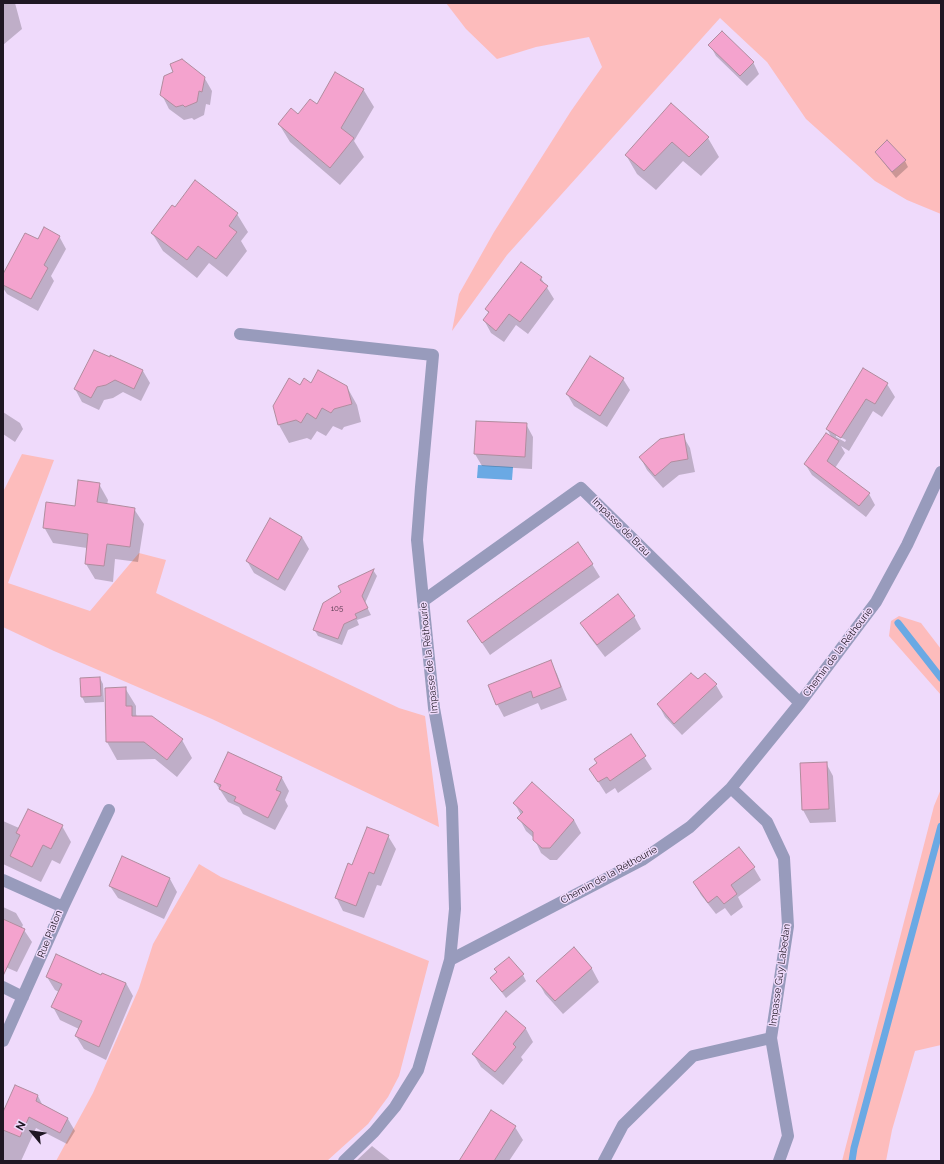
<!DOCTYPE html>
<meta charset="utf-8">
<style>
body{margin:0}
#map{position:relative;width:944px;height:1164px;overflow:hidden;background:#efdafb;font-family:Raleway,sans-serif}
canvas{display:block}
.frame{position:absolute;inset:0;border:4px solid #1f1723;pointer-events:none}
.north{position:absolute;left:12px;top:1112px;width:40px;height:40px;-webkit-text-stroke:3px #efdafb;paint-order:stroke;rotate:299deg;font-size:11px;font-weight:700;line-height:16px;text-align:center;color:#1f1723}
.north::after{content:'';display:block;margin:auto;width:14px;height:18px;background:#1f1723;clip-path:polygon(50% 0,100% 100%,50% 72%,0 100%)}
</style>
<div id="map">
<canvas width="944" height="1164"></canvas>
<div class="frame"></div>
<div class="north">N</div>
</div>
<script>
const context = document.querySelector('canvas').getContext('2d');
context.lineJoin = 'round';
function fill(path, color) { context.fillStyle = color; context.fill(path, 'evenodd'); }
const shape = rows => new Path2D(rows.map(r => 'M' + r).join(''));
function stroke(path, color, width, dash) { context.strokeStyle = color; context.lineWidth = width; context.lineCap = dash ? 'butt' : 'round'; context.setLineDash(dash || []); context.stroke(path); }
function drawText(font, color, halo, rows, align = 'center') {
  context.font = font + ' Raleway,sans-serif'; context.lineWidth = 3; context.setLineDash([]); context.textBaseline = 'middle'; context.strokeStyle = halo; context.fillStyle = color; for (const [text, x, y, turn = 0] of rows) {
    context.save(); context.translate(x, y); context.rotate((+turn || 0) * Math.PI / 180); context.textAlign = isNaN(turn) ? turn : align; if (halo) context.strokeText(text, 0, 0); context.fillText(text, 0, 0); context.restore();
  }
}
fill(shape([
 [446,3,941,3,941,214,907,200,875,181,806,119,767,62,720,18,507,255,452,331,459,294,494,232,571,111,602,67,589,37,536,47,497,59,466,29],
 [22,454,54,460,8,583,90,611,139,553,166,560,156,593,399,708,425,716,439,827,212,719,54,651,3,627,3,492],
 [899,616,921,623,941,649,941,695,889,636,891,621],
 [941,789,941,1045,915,1051,892,1130,886,1161,842,1161,934,806],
 [199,864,221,877,429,961,399,1076,388,1097,368,1124,327,1161,56,1161,93,1093,139,988,153,944]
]), '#fdbcbc');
fill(shape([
 [478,465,513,467,512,480,477,478]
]), '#6aa9e4');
fill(shape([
 [3,3,15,3,22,29,3,45],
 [710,45,753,62,759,74,747,86,716,56],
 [204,77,212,91,210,105,206,104,204,115,194,120,192,118,184,120,169,109,162,95],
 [363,89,374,107,354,141,364,157,340,185,290,142,279,124,299,116,318,105],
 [671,105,708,138,719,157,701,176,683,161,656,190,637,174,626,155],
 [876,152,905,161,908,167,896,178,880,158],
 [196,182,237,214,248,232,241,241,247,251,227,277,209,263,197,278,163,251,152,233,175,208],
 [59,236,66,249,51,276,54,281,38,311,7,294,3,288,3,276,38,241],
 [541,278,554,299,528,334,516,325,504,342,491,333,484,320,489,314,486,309],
 [111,356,143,371,150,383,141,401,123,392,113,398,104,400,99,410,82,402,75,389,110,358],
 [863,369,887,384,895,397,882,417,873,411,849,451,841,446,845,453,835,468,869,494,875,505,866,517,812,475,805,464,832,438,827,429],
 [836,435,846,440,845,442,836,437],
 [623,379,630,390,607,427,574,406,567,394],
 [311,384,347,387,357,405,361,422,344,427,342,430,333,426,326,436,317,431,311,440,307,438,289,443,279,425,274,406,300,387],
 [3,412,20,423,23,429,15,442,3,434],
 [526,424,533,437,532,469,482,466,475,454],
 [683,436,690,448,695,472,679,475,663,488,647,470,640,457],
 [99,484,108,500,107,505,134,509,144,524,138,562,115,559,113,582,95,579,86,564,87,548,53,543,44,527,76,507],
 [302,537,309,549,285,591,254,573,247,561],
 [592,564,600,577,490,655,468,622],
 [373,570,377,576,365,603,371,615,357,620,359,625,348,630,342,645,318,636,314,629,342,593,340,586],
 [634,616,641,629,605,657,589,636,581,623],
 [550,661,557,674,567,700,541,710,538,703,504,717,497,704],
 [705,674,716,685,723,697,682,735,665,717,658,704,698,681],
 [100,678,103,684,104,702,85,703,82,697,81,679],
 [125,688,136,706,136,714,137,717,182,740,192,758,177,777,155,759,117,760,107,742],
 [630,735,652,769,618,793,615,788,606,794,590,769],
 [826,763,833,776,836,822,810,823,803,810,801,764],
 [282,778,289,791,285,800,288,806,275,830,243,814,239,807,228,802,215,782],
 [515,804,574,820,581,833,557,860,550,860,541,853,534,838,526,831,519,818,521,815],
 [3,821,19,828,62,826,71,842,60,864,52,860,41,882,3,864],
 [388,836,396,849,381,886,377,885,364,918,343,911,336,897,353,866],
 [754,868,761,880,738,897,743,907,731,916,725,908,716,914,701,895,694,883],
 [170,879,177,892,164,919,118,898,110,886],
 [3,907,16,913,23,925,21,929,24,930,32,942,17,972,3,966],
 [574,949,592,969,599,982,563,1014,545,994,538,981],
 [523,975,526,981,506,998,491,978],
 [47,977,102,977,126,983,133,996,106,1060,84,1049,76,1036,79,1029,60,1020,53,1007,59,992,55,990],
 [526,1029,533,1042,521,1057,523,1060,503,1085,481,1067,473,1054],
 [38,1096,43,1106,68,1119,75,1131,67,1144,36,1128,21,1161,3,1161,3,1114],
 [515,1127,523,1140,509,1161,463,1161],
 [372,1146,391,1161,356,1161]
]), '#0003');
stroke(shape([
 [898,623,941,678],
 [852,1161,854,1148,941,826]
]), '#6aa9e4', 7);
const building = shape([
 [722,31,754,62,740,76,708,45,722,31],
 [182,59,205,77,202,92,199,91,197,102,185,107,183,105,176,107,160,95,164,76,173,72,170,64,182,59],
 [335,72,364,89,341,128,354,138,330,168,278,124,291,108,298,114,310,99,317,104,335,72],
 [671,103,709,137,689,157,672,142,644,171,625,155,671,103],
 [887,140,906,160,892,172,875,152,887,140],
 [195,180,238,213,229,226,237,232,216,259,198,246,187,260,151,233,172,205,175,207,195,180],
 [44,227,60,236,44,265,48,268,31,299,3,285,3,274,25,233,38,239,44,227],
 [521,262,542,277,540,280,548,286,520,322,509,314,496,331,483,320,489,312,485,309,521,262],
 [94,350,110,357,110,355,143,370,134,389,115,380,106,385,97,387,91,398,74,389,94,350],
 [590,356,624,378,600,416,566,394,590,356],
 [863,368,888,383,875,404,866,399,841,438,826,429,863,368],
 [318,370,347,386,352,404,334,409,331,413,322,408,316,419,307,413,301,423,296,420,278,425,273,406,289,378,300,385,304,378,311,383,318,370],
 [476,421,527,423,525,457,474,454,476,421],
 [826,433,839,441,827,461,870,493,859,506,804,464,826,433],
 [684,434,688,459,671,462,655,476,639,457,660,439,684,434],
 [78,480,100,483,97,502,135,508,130,547,107,544,104,566,85,564,88,534,43,528,46,502,75,506,78,480],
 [270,518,302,537,278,580,246,561,270,518],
 [578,542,593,564,482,643,467,621,578,542],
 [374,569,362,596,368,608,355,614,357,618,344,624,338,639,313,630,323,603,341,592,338,586,374,569],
 [618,594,635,616,597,645,580,623,618,594],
 [551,660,561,687,533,698,531,691,496,705,488,685,551,660],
 [691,673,698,679,705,673,717,684,674,724,657,704,691,673],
 [100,677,101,696,81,697,80,678,100,677],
 [126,687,126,706,132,706,132,716,152,716,183,739,167,760,144,742,106,742,105,688,126,687],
 [631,734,646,756,610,781,607,777,598,782,589,769,597,763,594,759,631,734],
 [228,752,282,777,276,790,281,792,268,818,234,801,236,797,219,789,221,785,214,782,228,752],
 [827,762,829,809,802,810,800,763,827,762],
 [532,782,574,820,550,848,542,848,533,840,533,832,517,818,523,812,513,803,532,782],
 [28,809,63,825,51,849,43,845,32,867,10,856,20,835,16,833,28,809],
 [367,827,389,835,374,874,369,872,356,906,335,898,348,863,352,865,367,827],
 [739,847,755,867,731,885,737,894,724,904,717,896,708,903,693,882,739,847],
 [122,856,170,878,157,907,109,886,122,856],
 [3,919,25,929,3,976,3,919],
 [574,947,592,968,555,1001,536,981,574,947],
 [56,954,101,975,102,973,126,983,99,1047,75,1036,82,1021,51,1007,62,984,46,977,56,954],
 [509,957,524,974,502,992,490,978,497,972,494,969,509,957],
 [506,1011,526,1028,513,1044,516,1047,495,1072,472,1054,506,1011],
 [15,1085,38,1095,36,1101,68,1118,60,1133,29,1117,20,1137,3,1130,3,1112,15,1085],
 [491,1110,516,1126,494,1161,459,1161,491,1110]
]);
fill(building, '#f4a3ce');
stroke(building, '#b08c9e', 1);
stroke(shape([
 [240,334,433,355,421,487,417,540,434,708,452,807,455,909,450,960],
 [423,601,581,488,800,703],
 [3,880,63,907,3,1041],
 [63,907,109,810],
 [3,987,23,997],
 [771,1038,788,1136,779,1161],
 [344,1161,374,1132,395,1107,418,1070,450,960,642,860,690,827,731,788,800,703,876,602,907,545,941,472],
 [604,1161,623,1125,693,1056,771,1038,788,926,784,858,767,822,731,788]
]), '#989bbc', 12);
drawText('8px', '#543a4e', null, [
 ["105",337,609]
]);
drawText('10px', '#1f1723', '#efdafb', [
 ["Impasse de Brau",621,527,45],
 ["Chemin de la Réthourie",838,652,-53],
 ["Impasse de la Réthourie",429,658,-96],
 ["Chemin de la Réthourie",609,875,-29],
 ["Rue Platon",50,934,-68],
 ["Impasse Guy Labedan",780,975,-82]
]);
</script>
